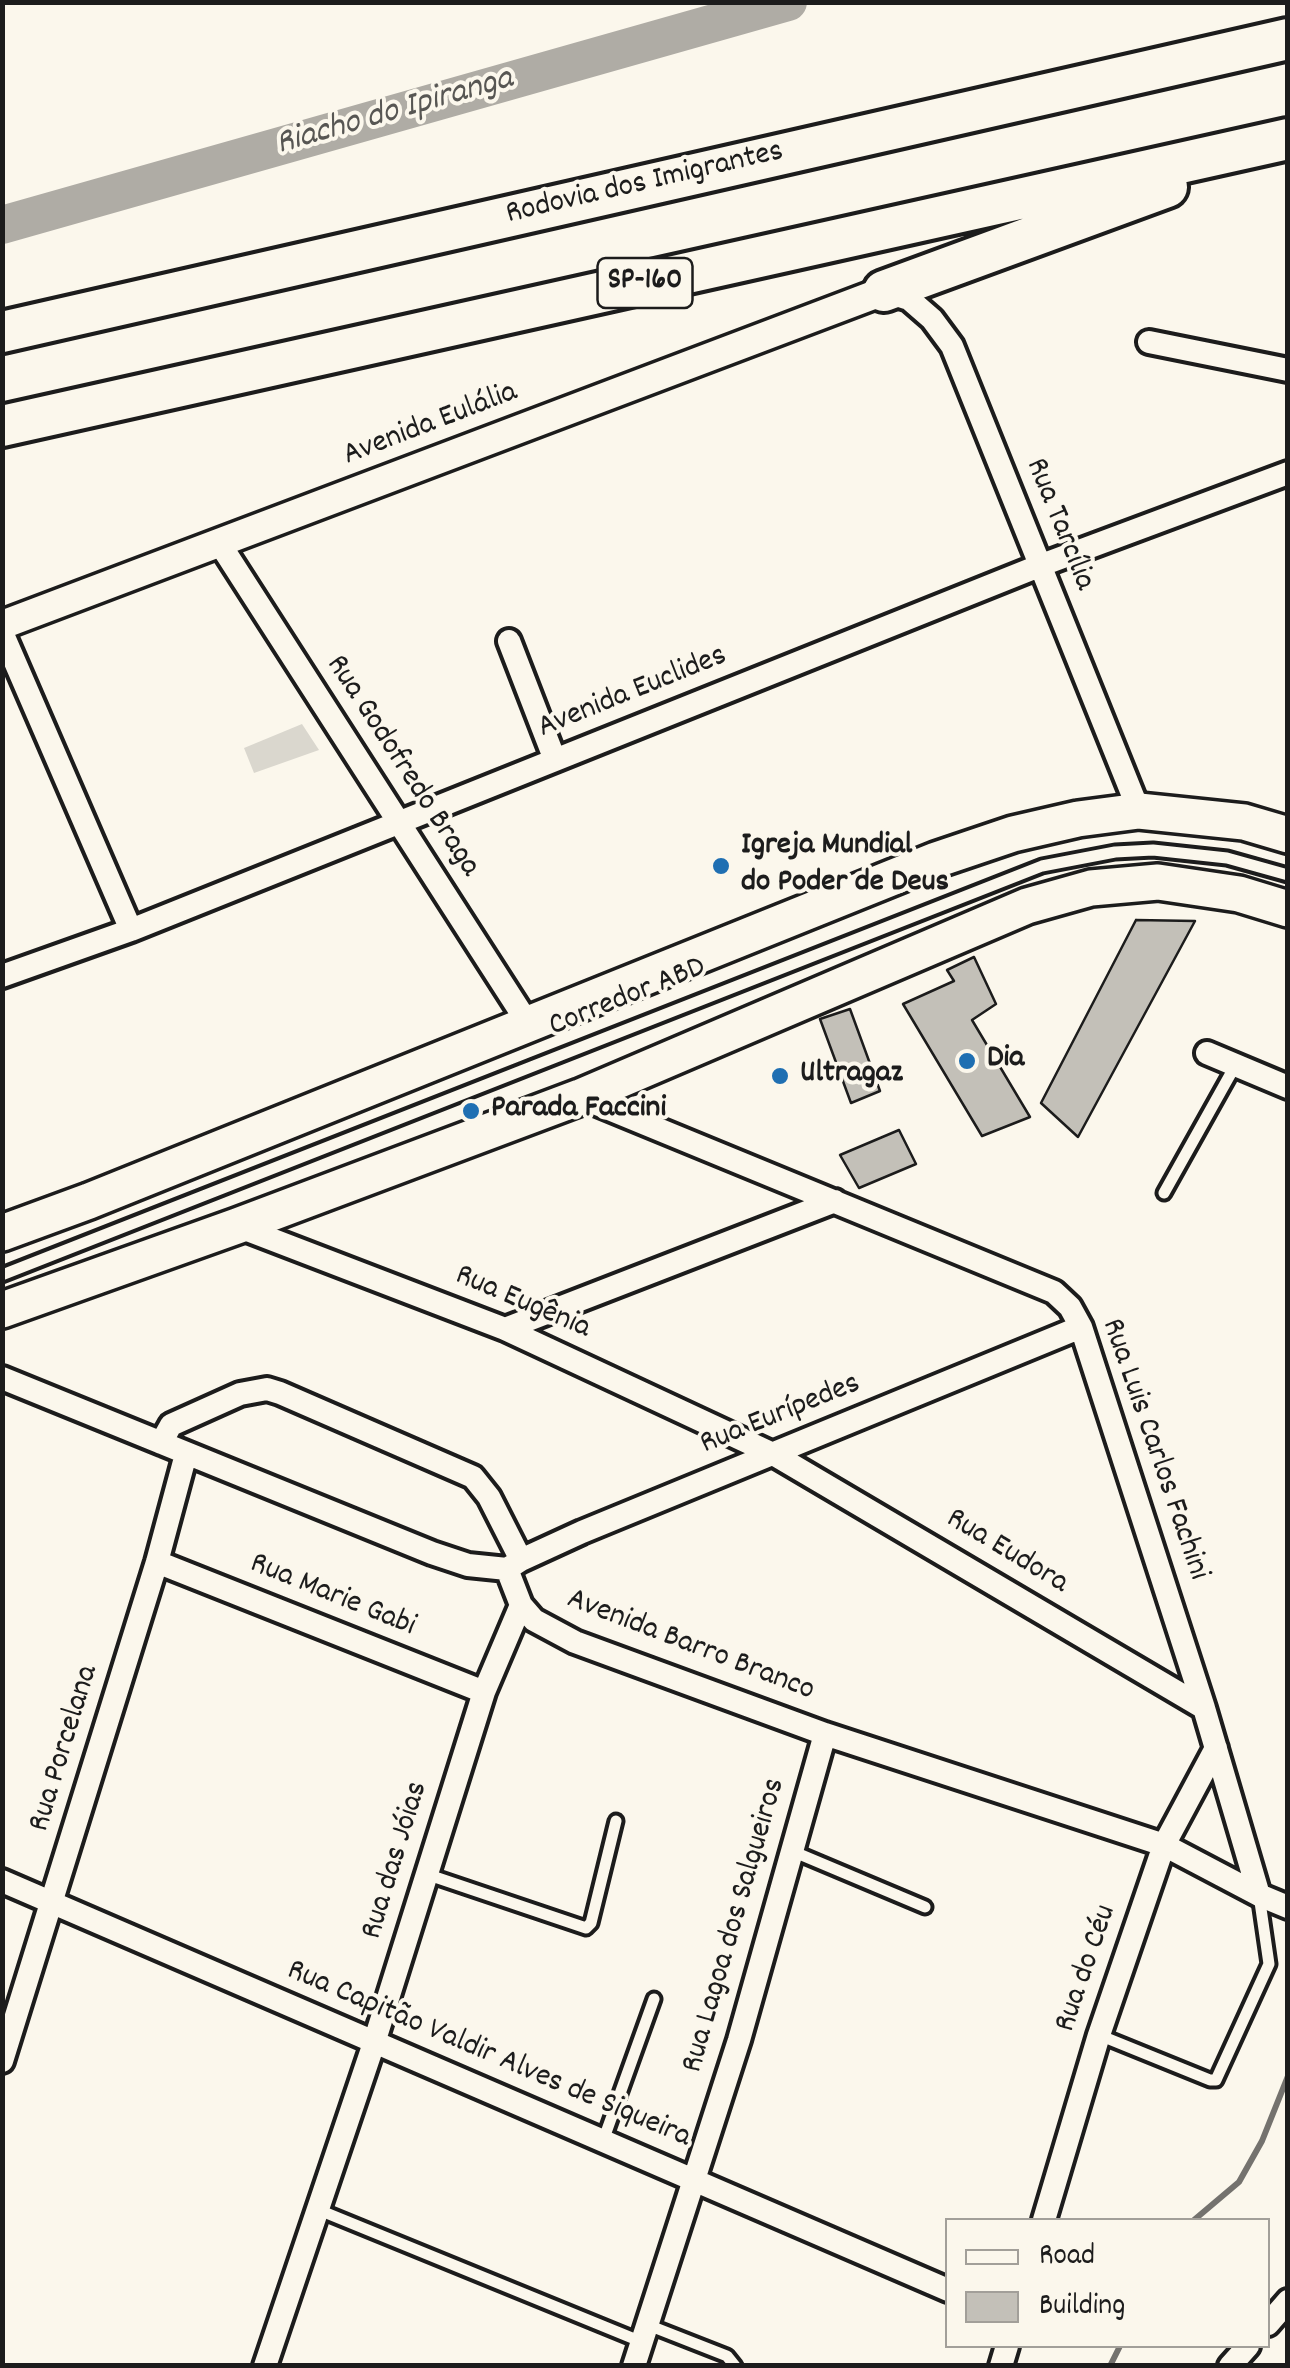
<!DOCTYPE html>
<meta charset="utf-8">
<style>
body{margin:0}
#map{position:relative;width:1290px;height:2368px;overflow:hidden;background:#fbf7ec;font-family:Dekko,sans-serif}
canvas{display:block}
.frame{position:absolute;inset:0;border:5px solid #1c1c1c;pointer-events:none}
.legend{position:absolute;left:945px;top:2218px;width:325px;height:130px;box-sizing:border-box;background:#fbf7ec;border:2px solid #a29f99;margin:0;padding:12px 18px;list-style:none;font-size:30px;color:#1c1c1c}
.legend li{display:flex;align-items:center;gap:20px;height:50px}
.legend b{width:50px;border:2px solid #a29f99}
</style>
<div id="map">
<canvas width="1290" height="2368"></canvas>
<div class="frame"></div>
<ul class="legend">
<li><b style="height:12px;background:#fbf7ec"></b>Road</li>
<li><b style="height:28px;background:#c3c0b8"></b>Building</li>
</ul>
</div>
<script>
const context = document.querySelector('canvas').getContext('2d');
context.lineJoin = 'round';
function fill(path, color) { context.fillStyle = color; context.fill(path, 'evenodd'); }
const shape = rows => new Path2D(rows.map(r => 'M' + r).join(''));
function stroke(path, color, width, dash) { context.strokeStyle = color; context.lineWidth = width; context.lineCap = dash ? 'butt' : 'round'; context.setLineDash(dash || []); context.stroke(path); }
function drawText(font, color, halo, rows, align = 'center') {
  context.font = font + ' Dekko,sans-serif'; context.lineWidth = 8; context.setLineDash([]); context.textBaseline = 'middle'; context.strokeStyle = halo; context.fillStyle = color; for (const [text, x, y, turn = 0] of rows) {
    context.save(); context.translate(x, y); context.rotate((+turn || 0) * Math.PI / 180); context.textAlign = isNaN(turn) ? turn : align; if (halo) context.strokeText(text, 0, 0); context.fillText(text, 0, 0); context.restore();
  }
}
fill(shape([
 [302,724,319,750,254,773,244,748]
]), '#dad7ce');
stroke(shape([
 [1194,2220,1239,2182,1262,2141,1288,2076],
 [1110,2366,1120,2346]
]), '#74726e', 6);
stroke(shape([
 [2,225,788,2]
]), '#afaca5', 38);
const building = shape([
 [1136,920,1195,921,1078,1137,1041,1103,1136,920],
 [974,957,996,1004,972,1020,1030,1117,982,1136,903,1004,954,981,947,970,974,957],
 [850,1009,880,1091,851,1103,820,1019,850,1009],
 [899,1130,916,1164,859,1188,840,1155,899,1130]
]);
fill(building, '#c3c0b8');
stroke(building, '#1c1c1c', 2.5);
const service = shape([
 [1164,1193,1235,1066],
 [2,1275,1042,866,1115,852,1153,850,1227,858,1288,875],
 [792,1851,925,1907],
 [426,1874,586,1928,591,1923,616,1821],
 [1099,2035,1210,2080,1216,2080,1269,1964,1259,1895],
 [603,2141,654,1999],
 [319,2210,642,2342],
 [648,2325,727,2356,735,2366]
]);
const minor = shape([
 [884,291,909,299,932,319,952,346,1139,811],
 [1149,342,1288,370],
 [220,544,529,1025],
 [2,632,131,930],
 [509,641,555,760],
 [2,976,131,930,1039,566,1288,473],
 [1207,1053,1288,1087],
 [580,1097,1054,1292,1070,1307,1081,1327,1204,1708,1259,1895],
 [237,1226,505,1329,775,1455,1204,1708],
 [505,1329,835,1201],
 [2,1378,432,1553,468,1565,507,1569,521,1605,534,1620,575,1642,825,1734,1164,1845,1259,1895,1288,1907],
 [161,1443,171,1425,240,1394,267,1389,280,1393,473,1477,489,1497,521,1560],
 [157,1562,484,1692],
 [507,1569,521,1560,582,1532,1081,1327],
 [2,1881,948,2290],
 [2,2061,157,1562,186,1454],
 [1044,2220,1099,2035,1164,1845,1216,1748],
 [1268,2324,1288,2301],
 [265,2366,374,2043,484,1692,521,1605],
 [634,2366,739,2040,825,1734],
 [1001,2366,1007,2346],
 [1230,2366,1248,2346]
]);
const tertiary = shape([
 [2,625,884,291]
]);
const primary = shape([
 [2,1233,89,1201,936,860,1013,834,1078,819,1139,811,1244,822,1288,835],
 [2,1310,237,1226,580,1097,1027,906,1091,888,1158,882,1239,894,1288,909]
]);
const motorway = shape([
 [884,291,1167,187],
 [2,332,1288,39],
 [2,426,1288,139]
]);
stroke(service, '#1c1c1c', 19);
stroke(minor, '#1c1c1c', 30);
stroke(tertiary, '#1c1c1c', 35);
stroke(primary, '#1c1c1c', 42);
stroke(motorway, '#1c1c1c', 48);
stroke(service, '#fbf7ec', 11);
stroke(minor, '#fbf7ec', 22);
stroke(tertiary, '#fbf7ec', 28);
stroke(primary, '#fbf7ec', 35);
stroke(motorway, '#fbf7ec', 40);
for (const [x, y, r, color] of [
 [721,866,10,"#1f6fb2"],
 [967,1061,10,"#1f6fb2"],
 [780,1076,10,"#1f6fb2"],
 [471,1111,10,"#1f6fb2"]
]) { const dot = new Path2D(); dot.arc(x, y, r, 0, 2 * Math.PI); context.fillStyle = color; context.fill(dot); stroke(dot, '#fbf7ec', 4); }
for (const [x, y, w] of [
 [645,283,95]
]) { const box = new Path2D(); box.roundRect(x - w / 2, y - 25, w, 50, 8); context.fillStyle = '#fbf7ec'; context.fill(box); stroke(box, '#1c1c1c', 2.5); }
drawText('bold 30px', '#1c1c1c', null, [
 ["SP-160",645,283]
]);
drawText('32px', '#1c1c1c', '#fbf7ec', [
 ["Rodovia dos Imigrantes",645,185,-13],
 ["Avenida Eulália",431,426,-21],
 ["Rua Tarcília",1058,525,68],
 ["Avenida Euclides",633,694,-22],
 ["Rua Godofredo Braga",401,767,57],
 ["Corredor ABD",628,999,-22],
 ["Rua Eugênia",522,1304,23],
 ["Rua Eurípedes",781,1416,-22],
 ["Rua Luis Carlos Fachini",1153,1450,71],
 ["Rua Eudora",1006,1553,31],
 ["Rua Marie Gabi",332,1597,22],
 ["Avenida Barro Branco",690,1647,21],
 ["Rua Porcelana",66,1749,-73],
 ["Rua das Jóias",397,1861,-73],
 ["Rua Lagoa dos Salgueiros",736,1926,-74],
 ["Rua do Céu",1088,1969,-71],
 ["Rua Capitão Valdir Alves de Siqueira",488,2056,23]
]);
drawText('bold 32px', '#1c1c1c', '#fbf7ec', [
 ["Igreja Mundial",741,848],
 ["do Poder de Deus",741,885],
 ["Dia",987,1061],
 ["Ultragaz",800,1076],
 ["Parada Faccini",491,1111]
], 'left');
drawText('italic 35px', '#575653', '#fbf7ec', [
 ["Riacho do Ipiranga",395,114,-16]
]);
</script>
